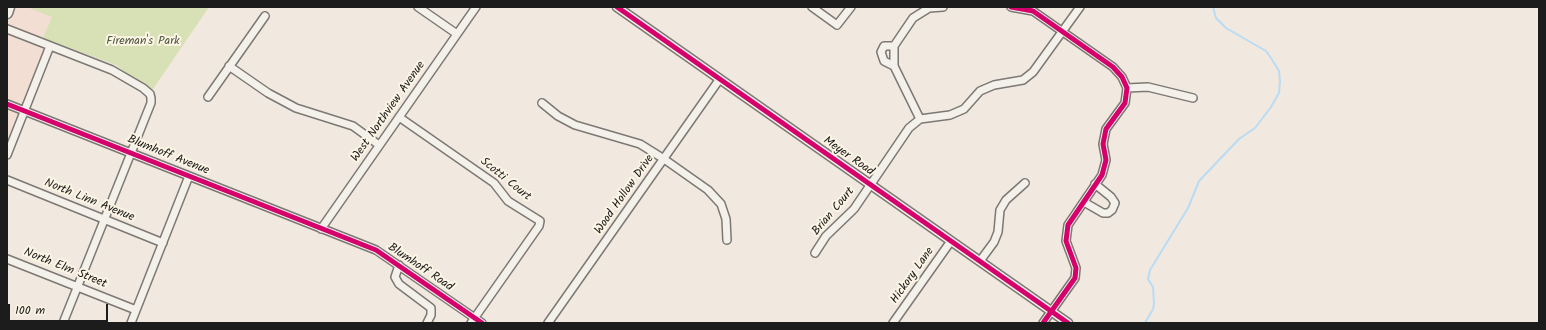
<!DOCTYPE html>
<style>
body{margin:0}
#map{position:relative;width:1546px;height:330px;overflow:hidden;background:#f1e8df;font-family:Kalam,sans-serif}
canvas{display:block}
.frame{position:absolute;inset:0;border:8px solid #1c1c1c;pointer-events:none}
.scale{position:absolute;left:8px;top:304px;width:100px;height:18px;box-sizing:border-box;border:2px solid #1c1c1c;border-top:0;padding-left:5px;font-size:12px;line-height:14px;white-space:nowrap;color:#1c1c1c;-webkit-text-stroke:3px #fcf5e5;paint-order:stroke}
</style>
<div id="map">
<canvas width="1546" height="330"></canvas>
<div class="frame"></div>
<div class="scale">100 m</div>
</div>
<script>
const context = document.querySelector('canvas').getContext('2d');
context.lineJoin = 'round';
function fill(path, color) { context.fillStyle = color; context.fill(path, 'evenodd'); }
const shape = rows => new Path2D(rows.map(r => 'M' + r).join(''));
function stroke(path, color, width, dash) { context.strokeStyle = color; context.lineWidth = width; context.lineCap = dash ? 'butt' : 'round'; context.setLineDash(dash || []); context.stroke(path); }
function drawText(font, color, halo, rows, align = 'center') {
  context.font = font + ' Kalam,sans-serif'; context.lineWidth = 4; context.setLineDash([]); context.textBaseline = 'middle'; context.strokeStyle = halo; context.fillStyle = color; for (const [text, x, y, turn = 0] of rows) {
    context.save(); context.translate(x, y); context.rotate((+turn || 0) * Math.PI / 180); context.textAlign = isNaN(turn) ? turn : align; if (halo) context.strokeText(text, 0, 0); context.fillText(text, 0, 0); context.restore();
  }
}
fill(shape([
 [7,7,60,7,7,154]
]), '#f2ded3');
fill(shape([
 [27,7,209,7,151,92,116,65,43,38,52,17]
]), '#d8e1b5');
stroke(shape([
 [1145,323,1153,309,1154,304,1153,287,1148,279,1150,270,1188,208,1199,181,1239,139,1255,128,1271,107,1279,93,1280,81,1279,71,1271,58,1266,51,1226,28,1216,18,1213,7]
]), '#b8dcf5', 2);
const minor = shape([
 [418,7,457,34],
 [812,7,837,25,851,7],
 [1011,7,1033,11,1113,67,1122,77,1127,88,1125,103,1106,129,1103,144,1106,160,1102,175,1068,225,1066,241,1076,268,1075,278,1043,323],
 [7,29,112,70,143,88,150,94,151,98,151,103,63,323],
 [894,46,884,46,881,52,884,61,894,66],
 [229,66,268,93,296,108,353,126,379,145],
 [1127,88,1148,87,1193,98],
 [208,97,265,16],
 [542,103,558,116,575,125,640,144,664,159,708,190,721,204,726,219,727,240],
 [7,104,376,250,482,323],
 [399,117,494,183,508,201,540,221,539,226,471,323],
 [920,119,894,66,894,46,913,18,929,8,943,7],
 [7,155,50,46],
 [7,180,163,243],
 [1084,202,1103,213,1108,213,1112,210,1115,203,1111,197,1095,184],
 [321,229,476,7],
 [815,253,826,236,854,209,909,128,920,119,950,115,964,109,980,91,994,85,1023,80,1033,72,1080,7],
 [7,259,136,310],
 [980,261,994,242,998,232,1000,210,1006,200,1025,183],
 [399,265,395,277,399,284,431,308,431,315,427,323],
 [131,323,189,176],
 [548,323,719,80],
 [893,323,951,241]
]);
const tertiary = shape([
 [617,7,1068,323]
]);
const secondary = shape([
 [7,13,9,7]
]);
stroke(minor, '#7c7874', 10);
stroke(tertiary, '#7c7874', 11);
stroke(secondary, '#7c7874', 13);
stroke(minor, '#f4f0ea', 7);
stroke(tertiary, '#f4f0ea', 8);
stroke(secondary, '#f4f0ea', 10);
stroke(shape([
 [617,7,1068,323],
 [1011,7,1033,11,1113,67,1122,77,1127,88,1125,103,1106,129,1103,144,1106,160,1102,175,1068,225,1066,241,1076,268,1075,278,1043,323],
 [7,104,376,250,482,323]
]), '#d6006c', 5);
drawText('12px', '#4e563f', '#fcf5e5', [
 ["Fireman's Park",143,42]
]);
drawText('12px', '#1c1c1c', '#fcf5e5', [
 ["West Northview Avenue",389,112,-55],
 ["Blumhoff Avenue",168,156,22],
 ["Meyer Road",848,157,35],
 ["Scotti Court",505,180,39],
 ["Wood Hollow Drive",625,195,-55],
 ["North Linn Avenue",89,201,22],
 ["Brian Court",834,212,-50],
 ["Blumhoff Road",420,268,34],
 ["North Elm Street",65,269,22],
 ["Hickory Lane",913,276,-55]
]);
</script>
